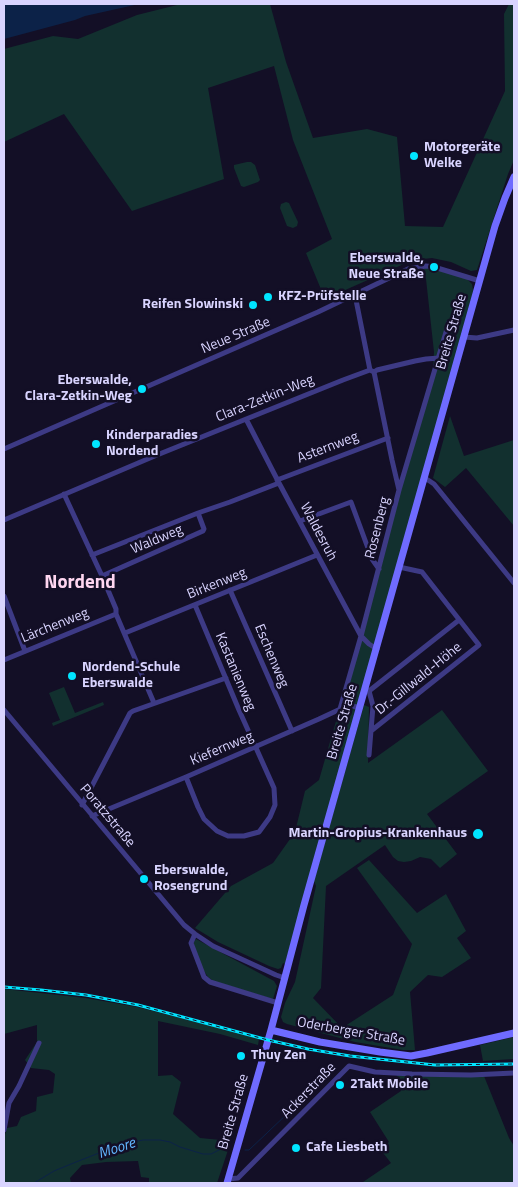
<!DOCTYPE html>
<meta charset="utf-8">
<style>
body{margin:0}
#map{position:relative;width:518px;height:1187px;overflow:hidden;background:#130f26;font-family:"Titillium Web",sans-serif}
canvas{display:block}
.frame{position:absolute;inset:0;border:5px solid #d9d4ff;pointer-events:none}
</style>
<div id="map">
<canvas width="518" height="1187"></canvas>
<div class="frame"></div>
</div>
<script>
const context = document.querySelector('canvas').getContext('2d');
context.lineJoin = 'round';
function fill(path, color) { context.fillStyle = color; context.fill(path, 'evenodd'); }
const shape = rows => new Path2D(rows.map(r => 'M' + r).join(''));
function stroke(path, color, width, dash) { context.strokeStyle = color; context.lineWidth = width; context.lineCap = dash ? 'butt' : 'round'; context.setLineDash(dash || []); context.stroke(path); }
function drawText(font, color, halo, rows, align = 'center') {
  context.font = font + ' "Titillium Web",sans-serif'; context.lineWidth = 5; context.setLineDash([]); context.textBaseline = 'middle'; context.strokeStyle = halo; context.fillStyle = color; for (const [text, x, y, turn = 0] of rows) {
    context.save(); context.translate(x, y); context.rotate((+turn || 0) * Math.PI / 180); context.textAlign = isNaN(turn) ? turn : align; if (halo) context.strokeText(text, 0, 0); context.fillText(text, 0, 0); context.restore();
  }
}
fill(shape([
 [181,4,270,4,286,62,313,138,367,129,397,137,405,226,443,227,505,91,504,14,509,4,514,4,514,160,508,174,477,270,471,271,451,262,432,258,423,259,411,263,406,263,325,299,306,253,332,239,293,140,274,66,208,88,224,179,132,211,64,114,4,142,4,49,53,36,78,39,137,15],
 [247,162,251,162,255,165,260,180,258,182,244,187,241,186,234,168,234,165],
 [286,202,289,203,298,222,297,226,293,228,287,226,280,208,281,204],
 [426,268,446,272,467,279,472,284,473,290,472,298,285,964,283,963,281,968,278,969,269,966,218,942,195,928,231,886,273,863,295,832,305,791,319,780,362,631,433,370,434,352,426,279,418,269],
 [450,416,464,456,514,440,514,526,466,468,445,487,433,478],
 [64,687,75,713,103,702,104,705,53,726,52,723,60,720,49,693],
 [364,705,369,707,368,763,442,710,488,771,427,814,457,854,440,868,431,859,420,857,411,861,404,862,398,861,393,857,385,845,326,886,321,988,313,998,342,1028,393,995,412,944,357,868,369,860,417,913,446,894,466,931,457,938,471,958,442,977,428,975,410,992,415,1050,403,1050,355,1042,287,1024,283,1022,281,1017,285,1003,295,982,316,886,314,881],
 [196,939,274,981,277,986,273,999,213,981,208,977,202,968,194,948,194,942],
 [4,989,86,998,137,1007,220,1028,259,1039,258,1045,220,1034,158,1021,158,1076,172,1075,181,1082,173,1114,200,1138,231,1141,217,1183,149,1183,149,1178,141,1177,138,1161,106,1162,82,1165,70,1178,71,1183,4,1183,4,1138,7,1128,17,1126,21,1117,36,1111,37,1097,53,1093,55,1074,49,1070,31,1068,25,1060,37,1042,37,1025,4,1034],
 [514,1037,514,1059,483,1061,480,1045],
 [397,1075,484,1076,509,1138,514,1146,514,1183,364,1183,363,1182,391,1163,380,1149,389,1142,370,1112,401,1091]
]), '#12302f');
fill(shape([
 [4,4,139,4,85,16,75,20,4,39]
]), '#0c2248');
stroke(shape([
 [245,1150,249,1150,287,1114],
 [34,1183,54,1171,76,1162,122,1144,143,1140,160,1140,170,1142,180,1147,203,1154,211,1154,227,1146]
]), '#0c2248', 1);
stroke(shape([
 [355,295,370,370,374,372,392,460,399,490],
 [464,337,477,338,514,330],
 [374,372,377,370,415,361,426,359,439,358],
 [246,419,279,483,361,636,369,644,377,649],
 [4,449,318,312,408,269,426,266,434,267,480,281],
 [424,479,428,480,434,484,514,583],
 [277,480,388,438],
 [64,494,102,576,116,609,116,614,154,703],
 [4,520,157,455,343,380,370,370],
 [300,521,351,502,372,559,379,569],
 [92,555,198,513,230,502,279,483],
 [102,576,203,531,204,529,198,513],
 [230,590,292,731],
 [4,596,25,651],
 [125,633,317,555],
 [4,660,116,614],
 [365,690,369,691,459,620],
 [340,709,361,636,399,490,449,322],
 [4,710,184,925,195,934,213,946,276,975,285,978],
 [371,731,479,645,422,572,399,567],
 [369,755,373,706,369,691],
 [186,777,198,807,204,819,217,831,228,836,244,836,259,832,270,817,275,805,274,788,239,710,195,605],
 [82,805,130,713,133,711,226,678],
 [92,816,186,777,319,719,349,705,360,708],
 [195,934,191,943,204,977,210,982,278,1003],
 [4,1130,9,1103,19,1086,39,1043],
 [228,1179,238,1178,349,1066,375,1072,412,1074,471,1075,514,1073]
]), '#3d3a85', 5);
stroke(shape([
 [271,1030,320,1042,380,1052,411,1056,427,1053,514,1033],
 [227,1183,271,1030,304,905,495,226,505,198,514,177]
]), '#6f6bff', 7);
const rail = shape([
 [4,987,41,990,86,995,138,1005,268,1040,308,1049,350,1056,435,1065,514,1064]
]);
stroke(rail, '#00e5ff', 3);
stroke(rail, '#130f26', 1, [4]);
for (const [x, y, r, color] of [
 [414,156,5,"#00e5ff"],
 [434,267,5,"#00e5ff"],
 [268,297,5,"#00e5ff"],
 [253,305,5,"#00e5ff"],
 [142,389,5,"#00e5ff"],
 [96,444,5,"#00e5ff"],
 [72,676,5,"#00e5ff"],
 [478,834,6,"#00e5ff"],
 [144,879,5,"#00e5ff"],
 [241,1056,5,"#00e5ff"],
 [340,1085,5,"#00e5ff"],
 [296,1148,5,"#00e5ff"]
]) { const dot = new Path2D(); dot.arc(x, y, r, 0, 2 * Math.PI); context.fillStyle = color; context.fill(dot); stroke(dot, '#130f26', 2); }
drawText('bold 14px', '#d9d4ff', '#130f26', [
 ["Motorgeräte",424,148],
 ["Welke",424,164],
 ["Eberswalde,",424,259,"right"],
 ["Neue Straße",424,275,"right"],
 ["KFZ-Prüfstelle",278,297],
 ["Reifen Slowinski",243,305,"right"],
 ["Eberswalde,",132,381,"right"],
 ["Clara-Zetkin-Weg",132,397,"right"],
 ["Kinderparadies",106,436],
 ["Nordend",106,452],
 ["Nordend-Schule",82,668],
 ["Eberswalde",82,684],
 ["Martin-Gropius-Krankenhaus",467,834,"right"],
 ["Eberswalde,",154,871],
 ["Rosengrund",154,887],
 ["Thuy Zen",251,1056],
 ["2Takt Mobile",350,1085],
 ["Cafe Liesbeth",306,1148]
], 'left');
drawText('14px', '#d9d4ff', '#130f26', [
 ["Breite Straße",452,332,-74],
 ["Neue Straße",236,336,-23],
 ["Clara-Zetkin-Weg",265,399,-22],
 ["Asternweg",328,448,-21],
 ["Rosenberg",378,528,-76],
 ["Waldesruh",318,532,62],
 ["Waldweg",157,540,-23],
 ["Birkenweg",217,584,-22],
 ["Lärchenweg",55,626,-22],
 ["Eschenweg",271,656,67],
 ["Kastanienweg",235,672,67],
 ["Dr.-Gillwald-Höhe",419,679,-39],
 ["Breite Straße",343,722,-74],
 ["Kiefernweg",222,749,-23],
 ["Poratzstraße",107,816,50],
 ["Oderberger Straße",351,1032,10],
 ["Ackerstraße",309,1091,-46],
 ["Breite Straße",234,1112,-74]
]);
drawText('italic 15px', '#62b6ff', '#130f26', [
 ["Moore",117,1149,-18]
]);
drawText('bold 19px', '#ffd6f0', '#130f26', [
 ["Nordend",80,583]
]);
</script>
